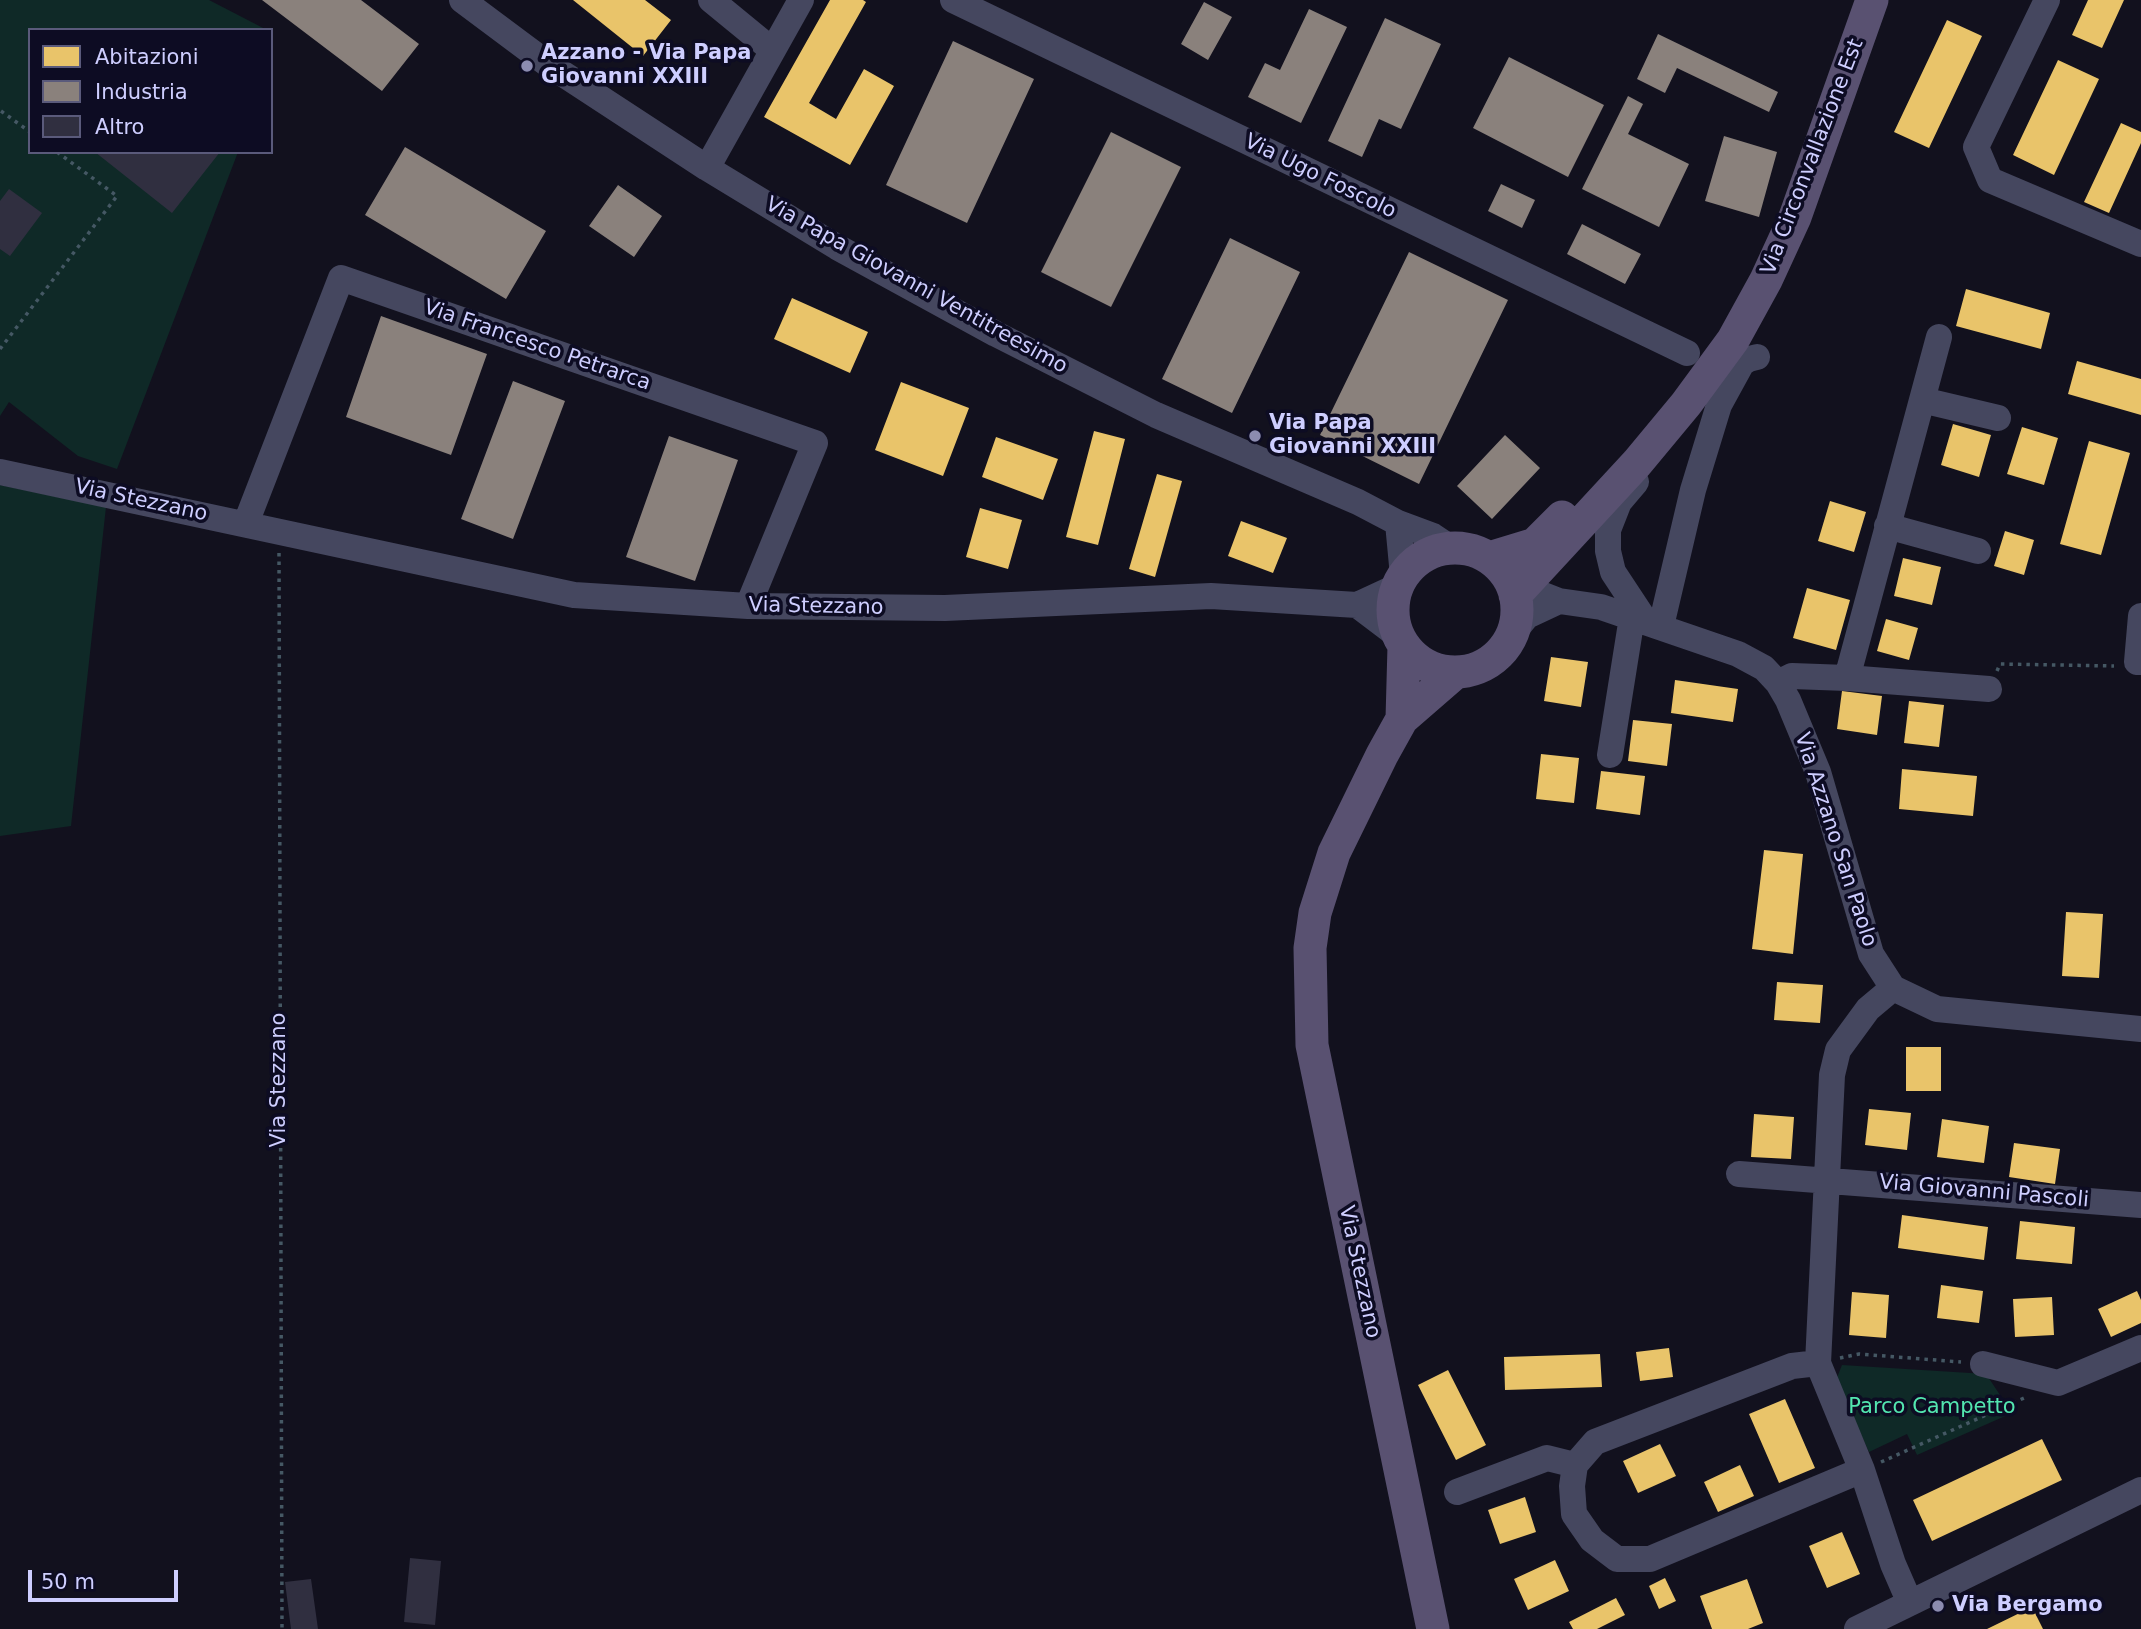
<!DOCTYPE html>
<style>
body{margin:0}
#map{position:relative;width:2141px;height:1629px;overflow:hidden;background:#12111e;font-family:"DejaVu Sans",sans-serif}
canvas{display:block}
.legend{position:absolute;left:28px;top:28px;width:245px;height:126px;box-sizing:border-box;background:#0d0c23;border:2px solid #5a5a7b;margin:0;padding:9px 12px;list-style:none;font-size:21px;color:#ceceff}
.legend li{display:flex;align-items:center;gap:14px;height:35px}
.legend b{width:35px;border:2px solid #5a5a7b}
.scale{position:absolute;left:28px;top:1570px;width:150px;height:32px;box-sizing:border-box;border:4px solid #ceceff;border-top:0;padding-left:9px;font-size:21px;line-height:24px;white-space:nowrap;color:#ceceff;-webkit-text-stroke:5px #0d0c23;paint-order:stroke}
</style>
<div id="map">
<canvas width="2141" height="1629"></canvas>
<ul class="legend">
<li><b style="height:19px;background:#e9c46a"></b>Abitazioni</li>
<li><b style="height:19px;background:#8a817c"></b>Industria</li>
<li><b style="height:19px;background:#302f40"></b>Altro</li>
</ul>
<div class="scale">50 m</div>
</div>
<script>
const context = document.querySelector('canvas').getContext('2d');
context.lineJoin = 'round';
function fill(path, color) { context.fillStyle = color; context.fill(path, 'evenodd'); }
const shape = rows => new Path2D(rows.map(r => 'M' + r).join(''));
function stroke(path, color, width, dash) { context.strokeStyle = color; context.lineWidth = width; context.lineCap = dash ? 'butt' : 'round'; context.setLineDash(dash || []); context.stroke(path); }
function drawText(font, color, halo, rows, align = 'center') {
  context.font = font + ' "DejaVu Sans",sans-serif'; context.lineWidth = 7; context.setLineDash([]); context.textBaseline = 'middle'; context.strokeStyle = halo; context.fillStyle = color; for (const [text, x, y, turn = 0] of rows) {
    context.save(); context.translate(x, y); context.rotate((+turn || 0) * Math.PI / 180); context.textAlign = isNaN(turn) ? turn : align; if (halo) context.strokeText(text, 0, 0); context.fillText(text, 0, 0); context.restore();
  }
}
fill(shape([
 [0,0,209,0,267,30,30,30,30,152,238,152,117,469,78,456,9,402,0,416],
 [0,485,106,507,71,826,0,836],
 [1842,1365,1986,1374,2012,1413,1917,1455,1907,1434,1869,1452,1836,1380]
]), '#0f2927');
fill(shape([
 [573,0,645,0,671,20,643,56],
 [830,0,863,0,866,2,809,103,836,119,864,69,894,86,850,165,764,117],
 [2088,0,2124,0,2102,48,2072,35],
 [1947,20,1982,36,1929,148,1894,132],
 [2058,60,2099,79,2054,175,2013,155],
 [2121,123,2141,132,2141,143,2109,213,2084,202],
 [1966,289,2050,313,2041,349,1956,326],
 [792,298,868,332,850,373,774,339],
 [2077,361,2141,379,2141,415,2068,394],
 [901,382,969,408,943,476,875,450],
 [1953,424,1991,435,1979,477,1941,465],
 [2022,427,2058,438,2044,485,2007,474],
 [1094,431,1125,439,1098,545,1066,537],
 [996,437,1058,459,1043,500,982,477],
 [2089,441,2130,453,2101,555,2060,544],
 [1157,474,1182,481,1155,577,1129,569],
 [1830,501,1866,512,1854,552,1818,541],
 [980,508,1022,520,1008,569,966,557],
 [1241,521,1287,538,1273,573,1228,556],
 [2005,531,2034,540,2024,575,1994,566],
 [1903,558,1941,567,1932,605,1894,596],
 [1807,588,1850,600,1836,650,1793,638],
 [1886,619,1918,628,1909,660,1877,651],
 [1551,657,1588,662,1581,707,1544,701],
 [1675,680,1738,689,1733,722,1671,713],
 [1842,691,1882,696,1877,735,1837,729],
 [1909,701,1944,705,1939,747,1904,743],
 [1633,720,1672,724,1667,766,1628,761],
 [1541,754,1579,758,1574,803,1536,799],
 [1902,769,1977,776,1973,816,1899,809],
 [1601,771,1645,776,1640,815,1596,809],
 [1764,850,1803,854,1793,954,1752,949],
 [2066,912,2103,914,2099,978,2062,976],
 [1777,982,1823,985,1820,1023,1774,1020],
 [1906,1047,1941,1047,1941,1091,1906,1091],
 [1869,1109,1911,1113,1907,1150,1865,1145],
 [1754,1114,1794,1117,1791,1159,1751,1157],
 [1942,1119,1989,1126,1984,1163,1937,1157],
 [2014,1143,2060,1149,2055,1184,2009,1177],
 [1902,1215,1988,1227,1984,1260,1898,1248],
 [2020,1221,2075,1227,2072,1264,2016,1259],
 [1941,1285,1983,1291,1979,1323,1937,1318],
 [2137,1291,2141,1300,2141,1323,2111,1337,2098,1309],
 [1852,1292,1889,1295,1886,1338,1849,1335],
 [2052,1297,2054,1335,2015,1337,2013,1299],
 [1669,1348,1673,1377,1640,1381,1636,1352],
 [1600,1354,1602,1387,1505,1390,1504,1357],
 [1448,1370,1486,1445,1456,1460,1418,1385],
 [1785,1399,1815,1468,1779,1483,1749,1414],
 [2042,1439,2062,1480,1932,1541,1913,1500],
 [1660,1444,1676,1476,1638,1493,1623,1461],
 [1740,1465,1754,1496,1718,1512,1704,1482],
 [1525,1497,1536,1532,1500,1544,1488,1510],
 [1842,1532,1860,1574,1827,1588,1809,1546],
 [1555,1560,1569,1591,1528,1610,1514,1579],
 [1665,1578,1676,1601,1659,1609,1649,1586],
 [1747,1579,1763,1623,1748,1629,1712,1629,1700,1596],
 [1616,1598,1625,1615,1597,1629,1573,1629,1569,1622],
 [2032,1607,2043,1629,1987,1629]
]), '#e9c46a');
fill(shape([
 [262,0,361,0,419,44,382,91],
 [1204,2,1232,17,1208,60,1181,44],
 [1309,9,1347,27,1301,123,1248,97,1265,63,1280,70],
 [1385,18,1441,44,1401,129,1379,119,1362,157,1328,141],
 [1658,34,1778,92,1769,112,1677,68,1665,93,1637,79],
 [953,41,1034,79,967,223,886,185],
 [1509,57,1604,105,1568,177,1473,128],
 [1628,96,1643,104,1628,134,1689,164,1659,227,1582,189],
 [1111,132,1181,167,1111,307,1041,272],
 [1724,136,1777,152,1759,217,1705,201],
 [405,147,546,231,506,299,365,215],
 [1501,184,1535,200,1522,228,1488,211],
 [618,185,662,216,634,257,589,226],
 [1582,224,1641,254,1625,284,1567,254],
 [1230,238,1300,272,1232,413,1162,379],
 [1409,252,1508,300,1419,484,1320,435],
 [381,316,487,354,451,455,346,417],
 [513,381,565,401,513,539,461,519],
 [1505,435,1540,468,1492,519,1457,486],
 [669,436,738,460,695,581,626,557]
]), '#8a817c');
fill(shape([
 [95,152,220,152,172,213],
 [9,189,42,213,10,256,0,249,0,201],
 [410,1558,441,1561,435,1625,404,1622],
 [311,1579,318,1629,291,1629,285,1582]
]), '#302f40');
stroke(shape([
 [1,111,30,132],
 [0,349,117,196,57,152],
 [279,553,282,1629],
 [1997,671,2000,664,2114,666],
 [1840,1358,1859,1354,1961,1362],
 [1881,1462,2024,1398]
]), '#455864', 3.5, [3.5, 5]);
stroke(shape([
 [462,0,545,62,707,168,837,247,996,334,1156,415,1358,502,1398,523,1433,536,1451,548],
 [711,0,772,50],
 [953,0,1687,353],
 [2047,0,1976,147,1990,180,2141,244],
 [707,168,801,0],
 [1922,400,1998,418],
 [0,472,574,595,748,606,945,608,1211,596,1357,605,1398,586],
 [1636,482,1619,502,1608,530,1608,551,1613,572,1646,622],
 [246,523,341,278,815,443,748,606],
 [1398,523,1403,576],
 [1887,526,1978,551],
 [1516,600,1536,592,1559,601,1601,607,1738,654,1764,668,1778,683,1788,700,1818,772,1871,954,1893,988,1937,1009,2141,1029],
 [1357,605,1398,636],
 [2141,616,2137,662,2141,662],
 [1661,626,1693,490,1719,405,1742,363,1749,359,1757,357],
 [1513,633,1527,616,1559,601],
 [1847,678,1939,337],
 [1778,683,1792,676,1847,678,1989,689],
 [1610,755,1632,617],
 [1893,988,1868,1009,1838,1050,1832,1075,1818,1363,1862,1470,1893,1564,1910,1603],
 [1739,1174,2141,1205],
 [1818,1363,1792,1366,1595,1442,1575,1465,1572,1486,1574,1514,1592,1540,1617,1559,1650,1559,1862,1470],
 [1983,1364,2058,1383,2141,1348],
 [1457,1492,1547,1458,1575,1465],
 [1857,1629,2141,1490]
]), '#45475f', 26);
stroke(shape([
 '1393 610a62 62 0 1 1 124 0a62 62 0 1 1-124 0Z',
 [1489,558,1535,544,1562,517],
 [1515,595,1637,463,1686,404,1733,340,1766,280,1795,217,1872,0],
 [1402,719,1404,646],
 [1433,1629,1312,1045,1310,948,1315,913,1334,853,1382,755,1402,719,1455,673]
]), '#595171', 33);
for (const [x, y, r, color] of [
 [527,66,7,"#8c8cb0"],
 [1255,436,7,"#8c8cb0"],
 [1938,1606,7,"#8c8cb0"]
]) { const dot = new Path2D(); dot.arc(x, y, r, 0, 2 * Math.PI); context.fillStyle = color; context.fill(dot); stroke(dot, '#0d0c23', 2.5); }
drawText('bold 21px', '#ceceff', '#0d0c23', [
 ["Azzano - Via Papa",541,54],
 ["Giovanni XXIII",541,78],
 ["Via Papa",1269,424],
 ["Giovanni XXIII",1269,448],
 ["Via Bergamo",1952,1606]
], 'left');
drawText('21px', '#ceceff', '#0d0c23', [
 ["Via Circonvallazione Est",1813,157,-69],
 ["Via Ugo Foscolo",1320,177,26],
 ["Via Papa Giovanni Ventitreesimo",916,286,29],
 ["Via Francesco Petrarca",537,346,19],
 ["Via Stezzano",141,501,12],
 ["Via Stezzano",816,607,1],
 ["Via Azzano San Paolo",1835,840,72],
 ["Via Stezzano",280,1080,-90],
 ["Via Giovanni Pascoli",1984,1192,5],
 ["Via Stezzano",1359,1272,78]
]);
drawText('21px', '#53e6b0', '#0d0c23', [
 ["Parco Campetto",1932,1408]
]);
</script>
